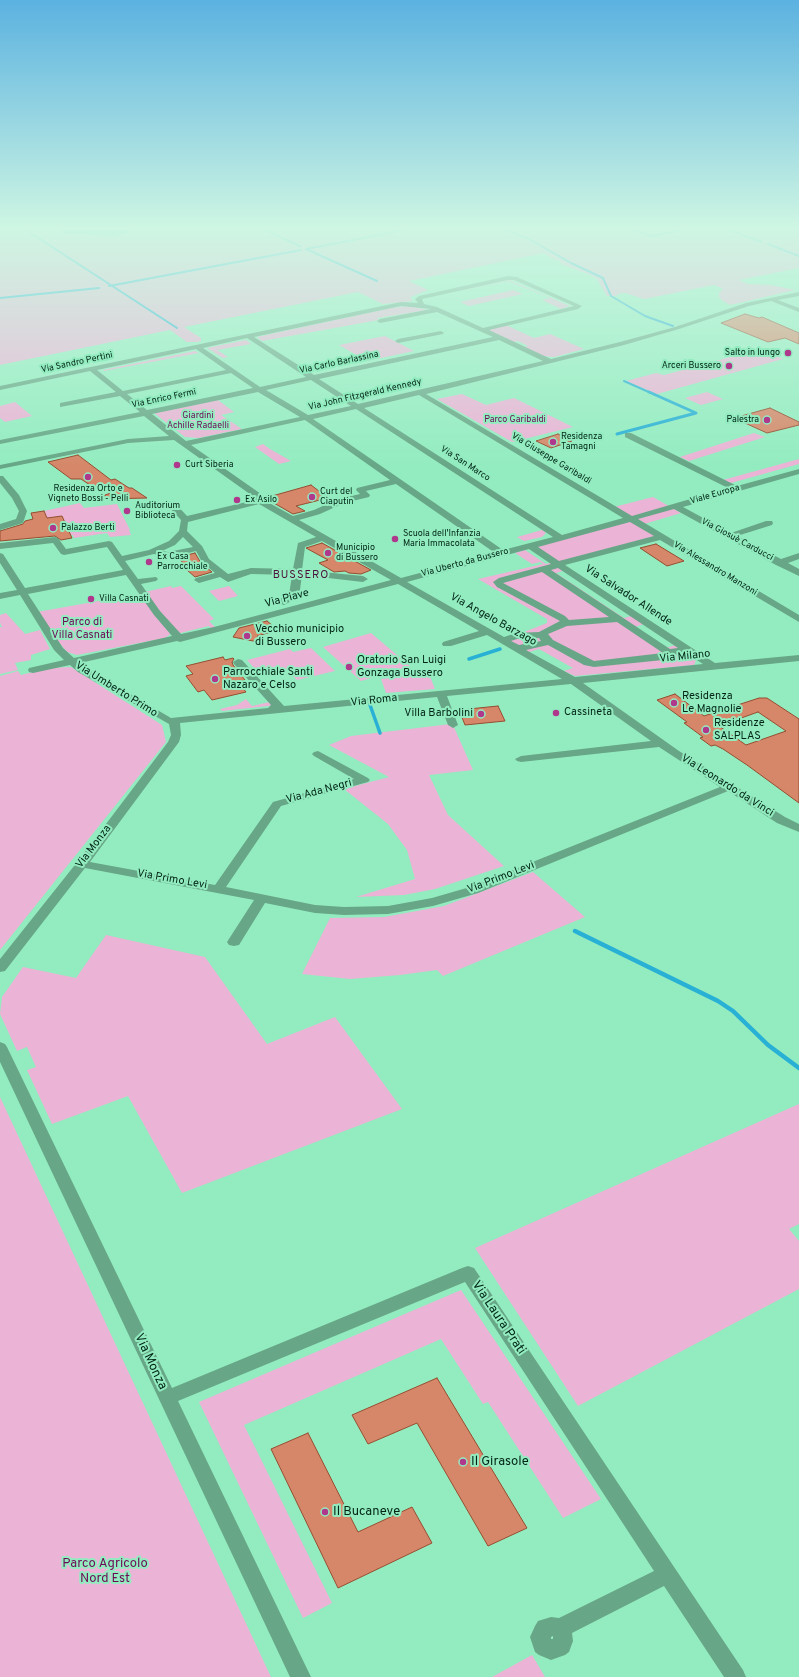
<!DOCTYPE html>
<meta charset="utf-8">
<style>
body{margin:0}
canvas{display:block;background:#93ecc0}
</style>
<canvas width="799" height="1677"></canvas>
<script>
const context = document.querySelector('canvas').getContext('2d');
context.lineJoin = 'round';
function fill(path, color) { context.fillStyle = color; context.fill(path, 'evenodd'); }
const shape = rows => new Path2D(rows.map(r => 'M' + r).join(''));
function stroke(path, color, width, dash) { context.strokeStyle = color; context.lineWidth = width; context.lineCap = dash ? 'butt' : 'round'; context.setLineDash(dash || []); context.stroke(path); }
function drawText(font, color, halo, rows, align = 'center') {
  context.font = font + ' Overpass,sans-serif'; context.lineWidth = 4; context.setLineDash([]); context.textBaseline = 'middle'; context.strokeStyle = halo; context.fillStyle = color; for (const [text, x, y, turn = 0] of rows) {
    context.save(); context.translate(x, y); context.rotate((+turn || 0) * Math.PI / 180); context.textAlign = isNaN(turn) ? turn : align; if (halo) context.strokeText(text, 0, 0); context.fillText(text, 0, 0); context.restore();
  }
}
fill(shape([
 [0,230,78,230,108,232,113,230,799,230,799,268,739,280,748,284,771,285,795,290,730,305,723,301,719,297,719,293,723,289,714,285,644,299,625,293,618,294,616,296,607,296,597,279,590,275,561,264,560,261,551,258,544,253,409,281,428,290,413,296,410,298,413,301,383,304,358,292,184,327,201,338,201,341,197,342,187,342,170,330,0,365],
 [509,280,570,306,561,309,542,300,550,298,508,281,443,294],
 [513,290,523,294,469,306,460,302],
 [408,306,428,310,377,318,379,320,262,341,257,337,391,308],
 [506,325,534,338,550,334,584,349,554,357,542,356,524,347,528,346,518,341,513,342,487,330],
 [385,336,414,351,367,361,339,345],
 [246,340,251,344,217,350,228,357,223,358,207,348],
 [760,349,783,359,657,394,626,381,656,373,664,375],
 [195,351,199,353,104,371,103,370],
 [707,392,723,399,701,405,685,398],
 [462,394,486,405,514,398,573,427,512,442,437,399],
 [218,400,234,412,221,415,242,429,198,438,185,437,154,413],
 [15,402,32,416,5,422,0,418,0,406],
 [754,433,765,437,689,461,680,457],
 [263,444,270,449,291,461,279,464,255,447],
 [799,459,799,464,731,483,723,480],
 [653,497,681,513,641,525,659,537,558,563,532,546,631,518,614,507],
 [80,503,84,508,117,504,130,530,129,530,131,535,110,537,107,533,74,538,73,535,71,535,62,516,47,518,44,511],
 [542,530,546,533,542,537,524,541,517,537],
 [525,550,546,564,554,562,566,570,556,573,624,618,635,615,647,623,635,627,666,648,679,644,696,660,694,665,575,676,564,671,573,668,539,649,529,652,506,639,547,623,547,619,478,579,543,564,540,562,532,564,515,553],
 [171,586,172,588,181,586,214,619,209,621,218,630,213,631,209,626,176,634,145,592],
 [229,586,238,596,219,601,209,591],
 [138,594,172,633,165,638,77,655,67,652,57,640,37,612],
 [6,613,25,634,40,630,50,649,31,655,31,660,15,663,18,670,0,674,0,627,2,627,0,623,0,615],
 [371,633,410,666,361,681,323,647],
 [311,648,335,671,297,680,286,669,261,676,247,660,290,649,293,652],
 [71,667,162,725,166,742,0,950,0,676,18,671,21,675,50,668],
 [429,674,435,689,386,693,381,679],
 [246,699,252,706,274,701,277,705,222,711,220,709,237,705],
 [451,724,453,725,473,770,429,775,448,815,504,866,435,889,404,895,356,897,415,879,407,850,388,824,344,789,389,777,329,745,351,736],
 [533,872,585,917,443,976,437,970,400,975,350,979,302,974,330,918,384,917,444,906],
 [106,935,205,957,267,1044,335,1017,402,1109,182,1193,128,1096,52,1124,27,1070,36,1067,27,1047,17,1051,0,1014,2,997,23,967,76,978],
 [0,1097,271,1677,0,1677],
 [799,1104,799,1224,789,1229,799,1241,799,1289,578,1406,475,1248],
 [461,1290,601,1499,563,1518,488,1402,483,1404,441,1339,244,1425,332,1603,303,1618,199,1402],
 [532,1655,545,1677,492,1677]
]), '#ebb3d5');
fill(shape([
 [54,230,97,233,131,230,121,233,102,235]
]), '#29b0d5');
stroke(shape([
 [26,230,177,328],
 [265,230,300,246],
 [506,230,527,238,571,263,603,278,611,296,645,316,673,326],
 [634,230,652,236,683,230],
 [729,230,762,242],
 [768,244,799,256],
 [306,249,405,230],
 [306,249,377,281],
 [109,286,301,250],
 [0,298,99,288],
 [624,381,651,393]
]), '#29b0d5', 2);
stroke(shape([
 [617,434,696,413,649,392]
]), '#29b0d5', 3);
stroke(shape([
 [469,659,500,649],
 [370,705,380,733]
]), '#29b0d5', 3.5);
stroke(shape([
 [575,931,718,1001,733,1011,768,1045,799,1068]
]), '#29b0d5', 4.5);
fill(shape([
 [60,230,131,230,129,232,115,236,66,233,62,232,60,230]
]), '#29b0d5');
const building = shape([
 [745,314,759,318,762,317,799,333,799,344,785,338,768,342,721,323,745,314],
 [770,408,799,422,799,425,767,433,734,418,770,408],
 [558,434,572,441,551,448,536,441,558,434],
 [78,455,111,480,115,479,129,488,132,488,147,498,105,499,105,495,111,493,102,487,93,487,81,479,71,479,48,462,78,455],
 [311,485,328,498,296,506,305,511,293,514,265,498,311,485],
 [44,511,47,518,62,516,72,538,61,540,55,536,0,541,0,531,23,524,25,521,33,519,31,513,44,511],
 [322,543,371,570,361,574,349,573,345,571,334,572,319,563,328,560,306,548,322,543],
 [656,544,684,561,667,566,640,548,656,544],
 [195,553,201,563,212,572,195,577,187,570,179,557,195,553],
 [267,621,278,630,257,636,263,643,233,637,239,628,267,621],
 [223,657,225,660,233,658,234,659,232,662,233,665,245,680,238,682,246,692,212,700,204,690,198,692,186,676,193,674,186,666,223,657],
 [675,694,704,716,759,698,767,698,799,719,799,803,747,765,723,749,715,745,711,746,700,738,703,737,684,723,687,722,657,700,675,694],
 [758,712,786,731,746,745,719,726,758,712],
 [498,706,505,721,465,725,459,710,498,706],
 [437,1378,527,1528,488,1546,417,1423,368,1444,352,1415,437,1378],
 [308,1433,358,1532,412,1507,432,1543,338,1588,271,1449,308,1433]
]);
fill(building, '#d68769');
stroke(building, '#964d30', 1);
fill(shape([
 [508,276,517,277,582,306,578,309,489,330,551,359,620,342,675,327,746,303,799,292,799,296,778,300,799,308,799,312,771,301,749,306,679,329,624,345,426,394,632,516,728,488,625,437,625,433,631,433,737,486,799,469,799,474,683,507,731,533,766,521,772,521,773,523,772,525,737,536,781,559,799,553,799,559,788,563,799,569,799,576,776,565,674,509,638,519,799,615,799,622,660,540,565,565,715,663,799,655,799,661,583,683,679,751,785,817,799,824,799,832,777,823,728,791,478,893,433,906,388,914,344,915,315,913,265,903,239,945,234,946,229,945,227,942,254,900,85,868,5,971,0,972,0,959,78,861,168,742,171,735,169,724,78,672,70,665,33,673,29,672,28,670,29,668,64,660,54,650,20,595,0,599,0,593,17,590,0,563,0,553,3,554,25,588,123,570,107,547,64,555,61,554,53,543,0,549,0,543,55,537,58,538,66,549,109,541,112,542,122,556,149,550,169,541,179,531,181,520,167,505,166,503,167,501,173,501,187,516,255,500,254,497,174,440,128,443,0,469,0,465,128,439,169,436,144,416,0,444,0,440,140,412,120,396,60,407,60,403,116,392,90,371,0,390,0,386,401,302,418,303,415,299,419,296,508,276],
 [508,280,514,280,574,306,483,328,437,307,424,304,422,299,508,280],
 [401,306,431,309,380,319,377,321,380,323,437,312,493,337,314,375,254,337,401,306],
 [247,338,306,377,260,387,203,348,247,338],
 [499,340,543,361,358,404,319,379,499,340],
 [196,349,226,370,123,391,97,370,196,349],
 [231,373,253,388,147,410,127,394,231,373],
 [311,380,351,406,308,415,266,390,311,380],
 [258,392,300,417,186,441,152,414,258,392],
 [419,395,623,518,562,535,364,408,419,395],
 [356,409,553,537,503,550,313,419,356,409],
 [305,420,390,480,357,488,356,490,360,494,338,499,314,510,293,516,264,500,261,494,191,445,305,420],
 [396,484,495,553,401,578,299,520,320,514,344,503,369,497,370,495,366,491,396,484],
 [259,504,316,537,298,543,293,569,251,568,228,574,209,559,202,546,187,531,188,522,259,504],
 [630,522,654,536,559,561,538,547,630,522],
 [183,537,193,547,168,552,162,551,175,545,183,537],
 [322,541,391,580,214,627,181,634,160,611,141,584,156,581,158,579,156,577,138,579,125,561,154,554,168,558,196,551,202,562,215,573,196,578,194,580,199,583,220,577,228,582,251,574,292,575,289,595,281,598,279,600,281,604,284,605,299,597,302,575,363,582,368,579,363,576,302,570,305,547,322,541],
 [529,549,551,564,499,578,493,582,497,587,560,621,539,632,516,633,504,637,407,582,529,549],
 [558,568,678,648,670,649,551,570,558,568],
 [542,572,609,617,569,620,565,616,503,583,542,572],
 [126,575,154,615,172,636,74,658,63,648,28,594,126,575],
 [398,584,479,631,443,642,442,644,443,646,451,646,487,635,562,679,284,706,242,660,238,659,233,662,234,664,271,705,268,708,171,718,86,668,80,663,177,641,180,642,398,584],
 [617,622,663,653,594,661,553,640,548,634,567,626,617,622],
 [539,638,541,641,519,645,511,641,517,639,539,638],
 [548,645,584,665,594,667,663,660,673,655,686,653,703,664,575,677,526,650,548,645],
 [571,684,651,741,521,756,515,759,517,761,521,762,659,747,720,787,470,887,432,898,388,906,344,907,315,905,226,887,281,806,368,782,370,780,368,778,318,751,314,752,312,754,314,756,354,779,273,802,215,885,90,862,179,742,181,735,180,723,437,697,448,725,453,728,458,725,447,696,571,684],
 [441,331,444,333,443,334,398,343,395,341,398,339,441,331],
 [0,476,3,476,19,495,27,511,23,523,0,530,0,524,16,519,19,511,12,498,0,483,0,476],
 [0,1042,5,1044,7,1047,172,1388,462,1268,468,1266,474,1268,743,1670,746,1677,724,1677,664,1586,572,1633,573,1641,569,1652,565,1655,551,1660,539,1655,535,1652,530,1637,535,1626,538,1621,551,1617,559,1618,654,1571,465,1282,178,1401,311,1677,290,1677,0,1062,0,1042],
 [553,1636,553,1639,551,1639,551,1637,553,1636]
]), '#67a787');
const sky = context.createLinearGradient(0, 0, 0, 465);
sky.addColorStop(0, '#5bb2e0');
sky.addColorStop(0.49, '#cef6e3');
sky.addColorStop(1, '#cef6e300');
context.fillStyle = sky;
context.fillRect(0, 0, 799, 465);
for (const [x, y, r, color] of [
 [788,353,4,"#af378c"],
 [729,366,4,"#af378c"],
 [767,420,4,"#af378c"],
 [553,442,4,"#af378c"],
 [177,465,4,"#af378c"],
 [88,477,4,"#af378c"],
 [312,497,4,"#af378c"],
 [237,500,4,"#af378c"],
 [127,511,4,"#af378c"],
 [53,528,4,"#af378c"],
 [395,539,4,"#af378c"],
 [328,553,4,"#af378c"],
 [149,562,4,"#af378c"],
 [91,599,4,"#af378c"],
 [247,636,4,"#af378c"],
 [349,667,4,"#af378c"],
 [215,679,4,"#af378c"],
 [674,703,4,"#af378c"],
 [556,713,4,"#af378c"],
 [481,714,4,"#af378c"],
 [706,730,4,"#af378c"],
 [463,1462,4,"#af378c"],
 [325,1512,4,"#af378c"]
]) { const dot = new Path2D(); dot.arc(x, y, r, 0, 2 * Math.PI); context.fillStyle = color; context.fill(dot); stroke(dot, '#93ecc0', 1.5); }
drawText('9px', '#002516', '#93ecc0', [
 ["Salto in lungo",780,353,"right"],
 ["Arceri Bussero",721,366,"right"],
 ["Palestra",759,420,"right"],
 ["Residenza",561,437],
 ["Tamagni",561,447],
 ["Curt Siberia",185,465],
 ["Residenza Orto e",88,489,"center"],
 ["Vigneto Bossi - Pelli",88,499,"center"],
 ["Curt del",320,492],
 ["Ciaputin",320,502],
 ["Ex Asilo",245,500],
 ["Auditorium",135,506],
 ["Biblioteca",135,516],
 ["Palazzo Berti",61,528],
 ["Scuola dell'Infanzia",403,534],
 ["Maria Immacolata",403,544],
 ["Municipio",336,548],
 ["di Bussero",336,558],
 ["Ex Casa",157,557],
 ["Parrocchiale",157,567],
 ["Villa Casnati",99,599]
], 'left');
drawText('9px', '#002516', '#93ecc0', [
 ["Via Sandro Pertini",77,363,-12],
 ["Via Carlo Barlassina",339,363,-12],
 ["Via John Fitzgerald Kennedy",365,395,-13],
 ["Via Enrico Fermi",164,399,-12],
 ["Via Giuseppe Garibaldi",551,459,31],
 ["Via San Marco",465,464,33],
 ["Viale Europa",715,495,-16],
 ["Via Giosuè Carducci",737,540,28],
 ["Via Uberto da Bussero",465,563,-15],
 ["Via Alessandro Manzoni",715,569,31]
]);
drawText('9px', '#6e0855', '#93ecc0', [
 ["Giardini",198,416],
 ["Achille Radaelli",198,426],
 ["Parco Garibaldi",515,420]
]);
context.letterSpacing = '1px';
drawText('11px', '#4b113a', '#93ecc0', [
 ["BUSSERO",301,576]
]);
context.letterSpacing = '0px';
drawText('11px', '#002516', '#93ecc0', [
 ["Via Salvador Allende",628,596,33],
 ["Via Piave",287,599,-15],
 ["Via Angelo Barzago",493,620,29],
 ["Via Milano",685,657,-6],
 ["Via Umberto Primo",116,690,32],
 ["Via Roma",374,701,-6],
 ["Via Leonardo da Vinci",727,786,32],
 ["Via Ada Negri",319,792,-15],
 ["Via Monza",94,847,-53],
 ["Via Primo Levi",501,878,-21],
 ["Via Primo Levi",172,880,10]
]);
drawText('11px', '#6e0855', '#93ecc0', [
 ["Parco di",82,623],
 ["Villa Casnati",82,636]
]);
drawText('11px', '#002516', '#93ecc0', [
 ["Vecchio municipio",255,630],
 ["di Bussero",255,643],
 ["Oratorio San Luigi",357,661],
 ["Gonzaga Bussero",357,674],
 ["Parrocchiale Santi",223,673],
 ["Nazaro e Celso",223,686],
 ["Residenza",682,697],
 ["Le Magnolie",682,710],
 ["Cassineta",564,713],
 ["Villa Barbolini",473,714,"right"],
 ["Residenze",714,724],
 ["SALPLAS",714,737]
], 'left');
drawText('13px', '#002516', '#93ecc0', [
 ["Via Laura Prati",498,1318,56],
 ["Via Monza",150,1362,65]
]);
drawText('13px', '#002516', '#93ecc0', [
 ["Il Girasole",471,1462],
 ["Il Bucaneve",333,1512]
], 'left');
drawText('13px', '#6e0855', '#93ecc0', [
 ["Parco Agricolo",105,1564],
 ["Nord Est",105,1579]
]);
</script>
